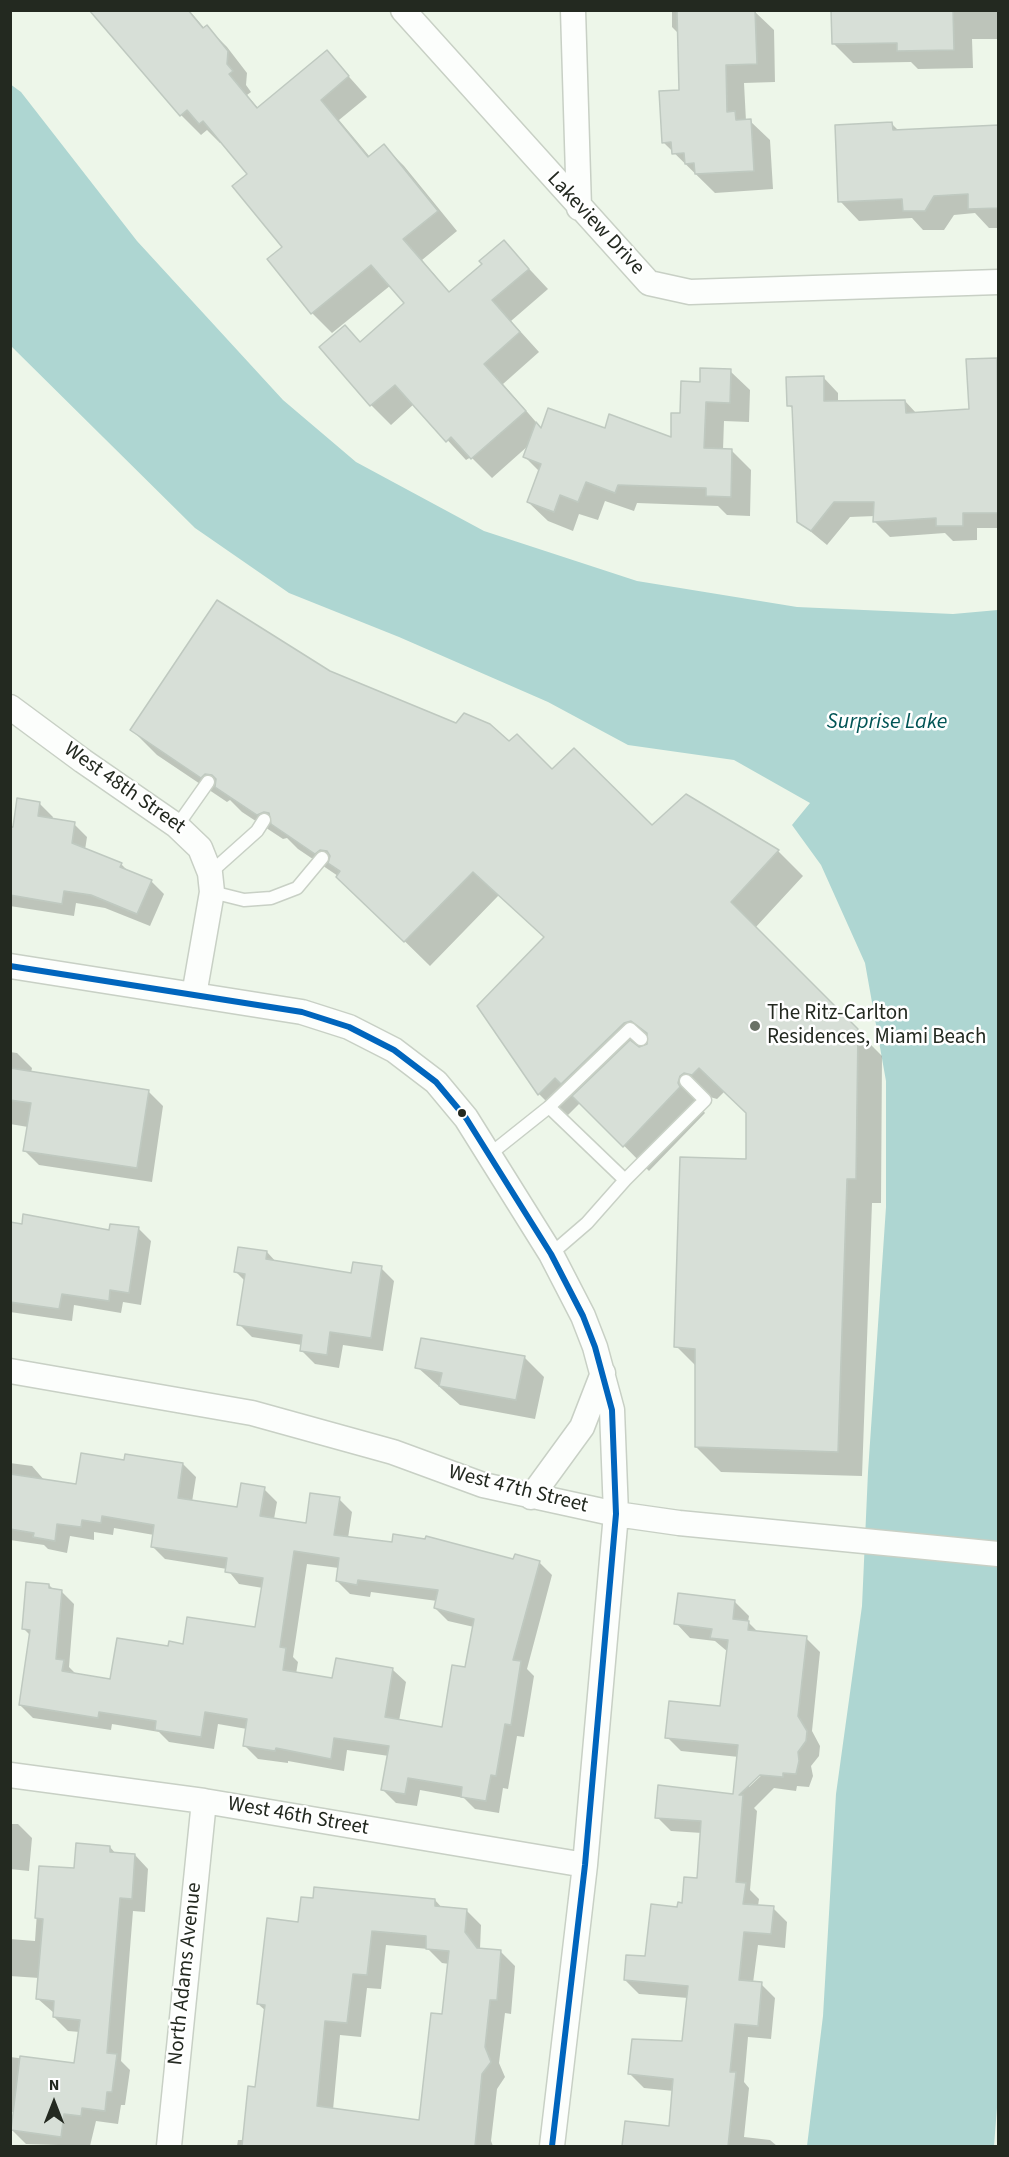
<!DOCTYPE html>
<style>
body{margin:0}
#map{position:relative;width:1009px;height:2157px;overflow:hidden;background:#edf6e9;font-family:"Source Sans 3",sans-serif}
canvas{display:block}
.frame{position:absolute;inset:0;border:12px solid #232920;pointer-events:none}
.north{position:absolute;left:24px;top:2073px;width:60px;height:60px;-webkit-text-stroke:4px #fff;paint-order:stroke;rotate:0deg;font-size:16px;font-weight:700;line-height:24px;text-align:center;color:#232920}
.north::after{content:'';display:block;margin:auto;width:21px;height:27px;background:#232920;clip-path:polygon(50% 0,100% 100%,50% 72%,0 100%)}
</style>
<div id="map">
<canvas width="1009" height="2157"></canvas>
<div class="frame"></div>
<div class="north">N</div>
</div>
<script>
const context = document.querySelector('canvas').getContext('2d');
context.lineJoin = 'round';
function fill(path, color) { context.fillStyle = color; context.fill(path, 'evenodd'); }
const shape = rows => new Path2D(rows.map(r => 'M' + r).join(''));
function stroke(path, color, width, dash) { context.strokeStyle = color; context.lineWidth = width; context.lineCap = dash ? 'butt' : 'round'; context.setLineDash(dash || []); context.stroke(path); }
function drawText(font, color, halo, rows, align = 'center') {
  context.font = font + ' "Source Sans 3",sans-serif'; context.lineWidth = 5; context.setLineDash([]); context.textBaseline = 'middle'; context.strokeStyle = halo; context.fillStyle = color; for (const [text, x, y, turn = 0] of rows) {
    context.save(); context.translate(x, y); context.rotate((+turn || 0) * Math.PI / 180); context.textAlign = isNaN(turn) ? turn : align; if (halo) context.strokeText(text, 0, 0); context.fillText(text, 0, 0); context.restore();
  }
}
fill(shape([
 [10,84,21,92,137,241,283,400,356,462,484,531,637,581,797,607,953,614,998,610,998,2095,994,2146,807,2146,823,2016,836,1794,862,1606,868,1472,886,1207,886,1081,865,963,821,865,792,825,810,803,734,760,628,745,548,702,399,637,289,593,195,528,11,346]
]), '#aed6d2');
fill(shape([
 [91,10,189,10,205,29,207,27,227,47,247,73,246,85,251,92,247,95,258,108,327,52,367,97,339,120,370,157,384,146,404,166,457,231,422,260,450,293,484,264,504,242,548,289,511,321,539,352,503,384,542,429,606,430,672,439,682,415,701,383,730,371,750,390,749,422,724,421,723,450,732,451,751,470,750,516,727,515,718,506,637,503,634,511,605,501,598,520,579,514,573,531,548,521,528,502,539,471,525,457,529,445,492,478,471,457,466,460,414,404,391,425,371,405,361,343,406,303,391,285,332,333,312,313,285,247,249,174,222,141,220,143,207,130,201,135,181,115],
 [672,10,754,11,774,30,775,82,744,83,746,121,750,121,770,140,773,189,715,193,663,142,680,92,679,34,672,27],
 [833,10,998,10,998,39,972,39,973,68,918,69,911,62,853,63,834,44],
 [892,124,899,131,998,126,998,228,989,228,975,213,954,215,944,230,923,230,912,218,859,221,840,201],
 [996,360,998,362,998,528,977,528,977,540,953,541,945,533,890,537,875,522,875,516,850,517,827,545,799,522,794,410,789,405,823,377,838,393,838,402,905,401,917,414,970,411],
 [329,673,456,725,509,743,552,771,652,827,778,851,803,876,755,928,882,1056,881,1203,872,1203,862,1476,721,1472,696,1447,697,1367,676,1346,748,1161,748,1114,724,1092,717,1099,710,1097,705,1101,702,1109,705,1113,649,1171,581,1102,564,1119,539,1094,545,938,499,895,430,966,338,876,298,849,287,838,283,839,242,812,230,800,227,802,157,755,132,730],
 [40,804,53,817,52,820,74,824,87,837,85,850,121,864,129,872,151,881,164,894,150,926,105,908,76,903,74,916,10,906,10,842],
 [10,1052,17,1053,32,1068,31,1073,148,1091,163,1106,152,1182,39,1165,24,1150,28,1127,10,1124],
 [10,1223,110,1232,138,1228,151,1241,141,1305,123,1302,121,1313,74,1305,72,1321,10,1312],
 [267,1252,277,1263,353,1275,381,1268,394,1281,383,1351,343,1345,339,1368,315,1364,302,1351,302,1345,252,1337,239,1324,245,1281,236,1272],
 [524,1357,544,1377,535,1419,460,1405,417,1367],
 [125,1462,183,1464,196,1477,192,1502,238,1509,264,1489,277,1502,274,1519,307,1524,339,1499,352,1512,348,1538,514,1561,539,1562,552,1575,527,1669,534,1676,524,1737,517,1736,508,1789,503,1788,499,1813,475,1809,464,1798,420,1790,417,1806,396,1803,383,1790,389,1756,347,1750,344,1771,288,1761,288,1763,258,1759,245,1746,247,1729,218,1724,214,1749,169,1742,159,1732,112,1724,111,1730,33,1718,20,1705,31,1636,24,1629,49,1585,54,1590,61,1591,74,1604,69,1667,76,1674,111,1681,169,1647,256,1629,263,1588,239,1584,227,1569,165,1559,152,1546,154,1535,114,1528,113,1535,94,1532,94,1540,70,1536,67,1553,48,1549,44,1545,10,1540,10,1463,32,1466,45,1481,77,1486],
 [307,1564,339,1568,337,1581,350,1594,370,1597,371,1592,437,1601,435,1608,448,1621,474,1627,466,1669,443,1729,399,1721,406,1682,393,1670,333,1680,296,1674,298,1662,293,1657],
 [735,1602,749,1616,748,1622,758,1632,806,1638,820,1652,812,1731,820,1746,819,1756,811,1766,813,1776,809,1787,797,1786,796,1791,774,1788,754,1808,757,1811,750,1890,759,1899,758,1906,773,1908,787,1922,785,1948,758,1945,753,1983,761,1984,775,1998,771,2039,748,2037,744,2082,749,2088,744,2137,770,2140,777,2146,624,2146,627,2122,670,2128,674,2091,644,2088,630,2074,683,2043,688,1998,639,1994,625,1980,647,1958,698,1880,702,1833,671,1831,657,1817,734,1796,739,1757,681,1751,667,1737,721,1708,728,1652,715,1641,690,1638,676,1623],
 [764,1769,766,1771,749,1787,749,1783],
 [10,1824,18,1824,32,1838,29,1871,10,1869],
 [110,1847,116,1854,135,1855,148,1869,145,1912,133,1911,121,2061,130,2070,125,2105,121,2105,118,2124,96,2121,90,2146,26,2144,12,2130,14,2112,10,2112,10,2057,75,2065,80,2032,68,2031,54,2017,54,2013,38,1999,39,1978,10,1976,10,1939,35,1941,40,1868,75,1870],
 [435,1900,443,1909,467,1911,481,1925,480,1949,500,1951,515,1966,511,2014,505,2013,499,2063,505,2077,497,2089,491,2141,493,2146,237,2146,238,2140,244,2140,256,2089,266,2011,258,2004,300,1923],
 [386,1945,428,1949,442,1963,449,1964,444,2016,421,2122,333,2110,340,2035,361,2037,367,1988,381,1989]
]), '#0003');
const building = shape([
 [89,10,188,10,203,28,207,25,228,51,227,64,233,71,229,74,257,108,327,50,349,76,321,100,368,157,384,144,438,211,403,239,449,292,482,264,479,261,504,240,529,269,492,300,520,332,484,364,526,411,471,459,451,437,446,442,395,385,370,406,319,347,345,325,360,342,404,303,371,265,311,314,267,259,282,247,232,186,247,174,203,121,199,124,187,110,180,116,89,10],
 [755,10,757,64,726,65,727,112,735,111,736,120,751,119,754,171,695,174,694,163,685,164,684,153,672,154,671,142,662,143,659,91,679,90,677,11,755,10],
 [831,10,953,10,954,50,897,51,897,43,832,44,831,10],
 [892,122,893,130,999,125,999,208,968,209,968,194,934,196,925,211,903,211,902,199,838,202,835,125,892,122],
 [997,358,999,513,963,513,963,526,936,526,936,518,873,522,874,502,834,502,811,531,797,522,792,406,787,406,786,377,824,376,824,401,905,400,906,413,969,409,966,359,997,358],
 [700,368,731,369,730,403,706,402,704,448,732,449,731,497,706,496,706,488,618,485,615,493,586,482,578,502,560,495,554,512,527,502,541,464,523,457,536,422,541,428,548,408,605,428,609,414,671,437,671,413,680,413,681,381,700,382,700,368],
 [217,600,330,671,456,723,464,713,490,724,509,741,517,734,552,769,574,748,652,825,686,794,779,850,731,902,858,1029,856,1179,847,1179,838,1452,695,1447,695,1349,674,1347,680,1157,746,1159,746,1113,699,1068,692,1075,684,1073,680,1076,678,1083,680,1087,623,1147,572,1096,630,1040,639,1047,647,1044,647,1033,631,1021,624,1023,561,1084,555,1078,538,1095,477,1006,544,937,473,872,404,942,336,877,340,871,328,863,330,856,327,851,320,850,315,854,271,824,269,813,264,812,257,815,215,787,216,779,212,775,205,774,201,778,130,730,217,600],
 [17,798,40,802,38,816,75,822,72,843,122,863,120,867,152,880,137,914,91,895,64,891,62,904,10,895,10,827,13,827,17,798],
 [10,1068,149,1090,137,1168,23,1151,31,1103,10,1100,10,1068],
 [23,1214,109,1230,110,1224,139,1227,129,1293,110,1290,109,1301,62,1294,59,1309,10,1302,10,1222,22,1224,23,1214],
 [238,1247,267,1251,266,1259,351,1273,353,1262,382,1266,371,1338,330,1332,327,1355,300,1351,302,1335,237,1325,245,1274,234,1272,238,1247],
 [421,1338,525,1356,516,1400,439,1386,442,1373,415,1368,421,1338],
 [81,1453,124,1460,125,1454,183,1463,178,1498,237,1507,241,1483,265,1487,260,1516,306,1523,310,1493,340,1497,334,1535,392,1542,393,1534,425,1539,426,1536,513,1559,515,1554,540,1561,513,1660,521,1661,511,1725,505,1724,496,1776,491,1775,486,1801,461,1797,462,1787,408,1778,405,1794,381,1790,389,1746,334,1738,331,1759,276,1748,275,1751,243,1746,247,1719,205,1712,201,1737,155,1730,156,1721,99,1712,98,1718,19,1705,30,1630,22,1629,26,1582,49,1584,49,1588,62,1590,56,1659,64,1660,62,1671,110,1679,117,1638,168,1646,169,1641,183,1644,187,1617,255,1627,263,1578,225,1572,227,1558,151,1547,154,1525,102,1516,101,1523,82,1520,81,1527,57,1524,55,1541,33,1537,34,1533,10,1529,10,1474,76,1484,81,1453],
 [294,1551,339,1558,336,1581,357,1585,358,1580,438,1590,434,1608,474,1619,465,1667,452,1665,442,1727,385,1717,393,1668,336,1658,332,1678,283,1670,286,1648,280,1647,294,1551],
 [678,1593,735,1600,733,1619,749,1621,748,1630,807,1636,798,1716,807,1731,806,1741,798,1752,799,1761,796,1774,783,1773,783,1777,760,1775,739,1795,743,1795,736,1882,746,1883,743,1904,774,1906,771,1934,744,1932,739,1980,762,1982,758,2026,735,2024,730,2072,736,2072,728,2146,622,2146,625,2121,669,2126,673,2079,628,2074,632,2039,682,2041,688,1986,624,1980,626,1955,645,1956,651,1904,677,1907,678,1902,682,1903,684,1877,697,1878,701,1821,655,1818,658,1785,733,1794,738,1745,665,1738,669,1701,720,1706,728,1640,710,1638,712,1629,674,1624,678,1593],
 [76,1843,110,1846,110,1852,135,1854,132,1899,120,1898,107,2053,117,2054,112,2092,107,2092,105,2111,82,2108,81,2116,64,2114,61,2137,11,2130,20,2056,74,2063,80,2020,53,2017,54,2001,36,1999,43,1919,35,1918,39,1866,74,1868,76,1843],
 [314,1887,435,1899,435,1906,467,1909,465,1932,477,1948,501,1950,497,2000,490,2000,485,2047,491,2062,482,2074,475,2146,242,2146,248,2086,255,2087,265,2005,257,2004,267,1918,298,1922,301,1897,313,1898,314,1887],
 [372,1931,426,1936,426,1949,449,1951,442,2014,431,2013,419,2120,317,2106,325,2021,347,2023,353,1974,367,1975,372,1931]
]);
fill(building, '#d7dfd7');
stroke(building, '#bfc9c0', 1.5);
const service = shape([
 [177,826,208,782],
 [210,873,257,831,264,820],
 [212,892,244,900,271,898,297,888,322,858],
 [549,1107,625,1180],
 [490,1154,549,1107,630,1029,641,1039],
 [551,1254,587,1223,625,1180,705,1100,686,1081]
]);
const minor = shape([
 [403,10,649,283,690,292,998,282],
 [573,10,579,208],
 [10,707,83,761,177,826,200,848,210,873,212,892,194,995],
 [10,966,302,1012,349,1027,394,1050,436,1082,466,1118,551,1254,583,1316,595,1347,612,1410,616,1514,585,1865,552,2146],
 [10,1371,252,1413,393,1452,483,1485,616,1514,679,1523,998,1554],
 [531,1497,582,1427,603,1373],
 [10,1775,204,1801,585,1865],
 [169,2146,204,1801]
]);
stroke(service, '#c8d0c5', 15);
stroke(minor, '#c8d0c5', 27);
stroke(service, '#fcfefc', 12);
stroke(minor, '#fcfefc', 24);
stroke(shape([
 [10,966,302,1012,349,1027,394,1050,436,1082,466,1118,551,1254,583,1316,595,1347,612,1410,616,1514,585,1865,552,2146]
]), '#0065bd', 6);
for (const [x, y, r, color] of [
 [755,1026,6,"#6a7166"],
 [462,1113,5,"#232920"]
]) { const dot = new Path2D(); dot.arc(x, y, r, 0, 2 * Math.PI); context.fillStyle = color; context.fill(dot); stroke(dot, '#fff', 2); }
drawText('21px', '#232920', '#fff', [
 ["Lakeview Drive",595,224,47],
 ["West 48th Street",124,789,35],
 ["West 47th Street",518,1490,14],
 ["West 46th Street",298,1817,10],
 ["North Adams Avenue",186,1974,-84]
]);
drawText('21px', '#232920', '#fff', [
 ["The Ritz-Carlton",767,1014],
 ["Residences, Miami Beach",767,1038]
], 'left');
drawText('italic 22px', '#005455', '#fff', [
 ["Surprise Lake",887,723]
]);
</script>
